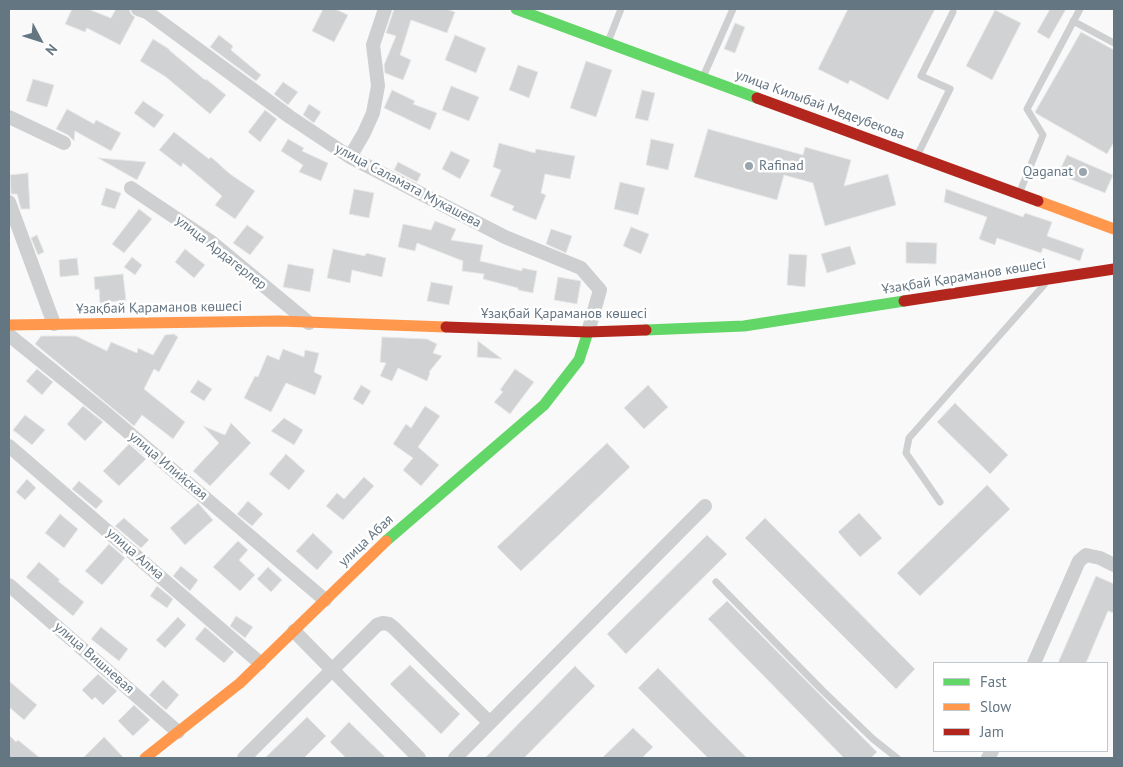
<!DOCTYPE html>
<meta charset="utf-8">
<style>
body{margin:0}
#map{position:relative;width:1123px;height:767px;overflow:hidden;background:#f9f9f9;font-family:"PT Sans",sans-serif}
canvas{display:block}
.frame{position:absolute;inset:0;border:10px solid #657683;pointer-events:none}
.legend{position:absolute;left:933px;top:662px;width:175px;height:90px;box-sizing:border-box;background:#fff;border:1px solid #c1c8cd;margin:0;padding:6px 9px;list-style:none;font-size:15px;color:#657683}
.legend li{display:flex;align-items:center;gap:10px;height:25px}
.legend b{width:25px;border:1px solid #c1c8cd}
.north{position:absolute;left:15px;top:15px;width:50px;height:50px;-webkit-text-stroke:4px #fff;paint-order:stroke;rotate:130deg;font-size:14px;font-weight:700;line-height:20px;text-align:center;color:#657683}
.north::after{content:'';display:block;margin:auto;width:18px;height:22px;background:#657683;clip-path:polygon(50% 0,100% 100%,50% 72%,0 100%)}
</style>
<div id="map">
<canvas width="1123" height="767"></canvas>
<div class="frame"></div>
<ul class="legend">
<li><b style="height:6px;background:#63d668"></b>Fast</li>
<li><b style="height:6px;background:#ff974d"></b>Slow</li>
<li><b style="height:6px;background:#b3261e"></b>Jam</li>
</ul>
<div class="north">N</div>
</div>
<script>
const context = document.querySelector('canvas').getContext('2d');
context.lineJoin = 'round';
function fill(path, color) { context.fillStyle = color; context.fill(path, 'evenodd'); }
const shape = rows => new Path2D(rows.map(r => 'M' + r).join(''));
function stroke(path, color, width, dash) { context.strokeStyle = color; context.lineWidth = width; context.lineCap = dash ? 'butt' : 'round'; context.setLineDash(dash || []); context.stroke(path); }
function drawText(font, color, halo, rows, align = 'center') {
  context.font = font + ' "PT Sans",sans-serif'; context.lineWidth = 5; context.setLineDash([]); context.textBaseline = 'middle'; context.strokeStyle = halo; context.fillStyle = color; for (const [text, x, y, turn = 0] of rows) {
    context.save(); context.translate(x, y); context.rotate((+turn || 0) * Math.PI / 180); context.textAlign = isNaN(turn) ? turn : align; if (halo) context.strokeText(text, 0, 0); context.fillText(text, 0, 0); context.restore();
  }
}
const building = shape([
 [72,9,88,9,111,18,116,9,129,9,131,14,135,17,120,45,87,28,85,32,65,24,72,9],
 [323,9,335,9,348,15,334,42,312,31,323,9],
 [394,9,446,9,455,12,447,33,411,20,400,55,411,60,403,80,385,73,384,65,396,36,386,33,394,9],
 [848,9,935,9,888,100,850,80,848,84,818,69,848,9],
 [1050,9,1066,9,1049,39,1037,32,1050,9],
 [995,10,1021,23,992,80,966,66,995,10],
 [735,23,745,27,735,53,724,49,735,23],
 [1081,32,1114,50,1114,142,1107,154,1037,114,1035,112,1081,32],
 [219,35,233,46,231,50,261,75,256,81,210,47,219,35],
 [455,35,486,48,476,73,445,60,455,35],
 [153,39,169,49,169,50,205,80,206,79,226,95,210,114,166,77,140,61,153,39],
 [586,61,612,70,596,117,570,108,586,61],
 [518,65,538,72,529,98,509,90,518,65],
 [33,79,54,85,47,107,26,101,33,79],
 [283,82,298,92,288,105,274,94,283,82],
 [451,86,479,97,469,121,442,110,451,86],
 [392,90,415,101,413,104,437,113,430,130,384,108,392,90],
 [642,90,655,93,648,121,635,118,642,90],
 [143,101,164,115,154,128,134,113,143,101],
 [309,104,321,112,314,123,303,115,309,104],
 [67,109,94,124,96,120,121,133,111,151,75,131,74,141,68,135,56,129,67,109],
 [265,110,277,119,260,142,248,132,265,110],
 [708,129,803,155,805,147,851,160,844,186,888,174,896,205,825,226,813,183,784,175,777,200,694,177,708,129],
 [174,132,209,159,211,157,230,174,255,191,235,219,215,205,222,196,183,163,181,167,159,150,174,132],
 [288,139,304,148,302,151,328,163,321,181,299,172,303,165,281,151,288,139],
 [651,139,674,144,668,170,646,165,651,139],
 [499,143,535,153,536,149,575,156,570,179,545,174,541,193,546,195,536,220,512,210,514,206,490,196,501,170,493,167,499,143],
 [451,151,470,160,460,179,442,169,451,151],
 [1067,155,1113,175,1105,193,1058,174,1067,155],
 [98,158,146,162,137,180,98,158],
 [398,162,421,174,417,182,394,170,398,162],
 [28,173,30,209,21,209,17,194,11,194,10,175,28,173],
 [620,182,645,188,638,215,614,209,620,182],
 [106,188,121,193,115,209,101,205,106,188],
 [354,189,374,193,369,218,349,214,354,189],
 [946,189,1023,217,1025,213,1052,222,1047,236,1084,249,1080,261,1043,248,1041,253,997,238,995,245,979,239,987,217,944,202,946,189],
 [139,209,152,219,124,253,112,244,139,209],
 [435,221,456,229,451,240,483,245,480,261,522,271,522,268,537,271,533,293,518,290,518,288,483,279,484,274,462,271,463,261,417,243,415,251,398,247,403,224,431,230,435,221],
 [247,225,264,237,250,255,233,243,247,225],
 [631,227,649,234,641,254,623,246,631,227],
 [551,229,572,236,566,253,546,244,551,229],
 [37,235,44,252,38,255,31,238,37,235],
 [906,242,937,243,936,264,906,263,906,242],
 [850,246,856,264,827,273,821,254,850,246],
 [185,249,205,265,194,278,175,262,185,249],
 [333,249,365,256,366,253,386,258,382,277,352,270,350,283,327,278,333,249],
 [789,254,807,255,805,287,787,285,789,254],
 [132,257,142,265,135,275,124,267,132,257],
 [77,258,79,275,60,277,59,260,77,258],
 [288,264,314,269,310,292,283,287,288,264],
 [123,274,126,300,100,303,99,289,95,290,94,277,123,274],
 [558,277,581,281,577,304,554,300,558,277],
 [431,282,453,286,449,305,427,301,431,282],
 [174,334,178,337,159,372,154,369,144,389,185,422,173,439,142,415,134,426,35,344,41,336,76,336,107,351,111,342,137,353,138,348,153,355,165,335,174,334],
 [382,337,427,339,437,344,433,353,442,356,429,372,430,373,427,381,398,368,392,381,380,376,386,363,380,362,382,337],
 [478,341,502,359,477,357,478,341],
 [283,349,304,357,305,350,319,353,314,372,322,376,315,395,286,383,271,412,244,398,255,376,258,377,267,355,279,360,283,349],
 [37,369,53,382,42,395,26,381,37,369],
 [515,369,534,382,510,414,494,402,503,392,500,390,515,369],
 [198,380,212,389,204,401,190,392,198,380],
 [361,385,371,391,363,405,353,399,361,385],
 [648,385,668,407,644,429,624,408,648,385],
 [955,403,1008,455,990,474,937,422,955,403],
 [83,406,103,422,85,441,67,424,83,406],
 [425,406,440,416,418,447,439,465,421,486,403,470,413,458,393,444,406,424,411,428,425,406],
 [25,415,45,430,32,445,13,430,25,415],
 [284,418,303,430,294,445,271,431,284,418],
 [231,423,251,443,210,486,193,471,219,443,203,426,225,435,231,423],
 [607,443,630,467,521,571,497,547,607,443],
 [129,444,146,459,119,486,103,471,129,444],
 [286,454,305,471,289,490,269,474,286,454],
 [364,477,374,486,343,520,326,506,337,493,344,499,364,477],
 [27,479,36,488,25,500,16,492,27,479],
 [79,481,103,501,96,509,72,489,79,481],
 [987,485,1010,509,920,596,897,573,987,485],
 [248,501,263,514,252,526,237,514,248,501],
 [198,503,213,520,185,545,170,528,198,503],
 [859,513,882,538,860,557,838,532,859,513],
 [60,514,78,529,64,548,45,533,60,514],
 [124,518,149,540,141,548,115,526,124,518],
 [765,518,915,669,896,689,745,538,765,518],
 [313,533,333,552,317,570,296,551,313,533],
 [707,535,727,554,626,654,607,634,707,535],
 [238,541,248,550,239,560,255,575,240,591,213,567,238,541],
 [109,544,125,558,102,585,85,571,109,544],
 [39,562,60,580,58,581,84,602,73,616,26,577,39,562],
 [181,566,198,580,190,591,173,576,181,566],
 [268,567,282,580,271,592,257,579,268,567],
 [1096,576,1114,584,1114,613,1108,611,1086,663,1058,663,1096,576],
 [157,586,173,599,167,608,150,596,157,586],
 [727,601,877,752,871,758,844,758,708,619,727,601],
 [236,616,253,627,245,638,230,626,236,616],
 [178,617,186,625,165,648,156,640,178,617],
 [101,627,128,649,119,661,91,639,101,627],
 [205,627,234,652,224,663,195,639,205,627],
 [410,665,460,714,441,734,390,684,410,665],
 [575,666,595,686,524,758,485,758,575,666],
 [658,668,706,717,747,758,708,758,638,688,658,668],
 [98,674,117,691,103,705,95,697,92,700,82,690,98,674],
 [163,680,179,695,166,710,149,695,163,680],
 [9,681,37,705,24,720,9,707,9,681],
 [134,705,150,720,133,736,118,721,134,705],
 [307,717,326,736,304,758,265,758,307,717],
 [349,722,386,758,346,758,330,742,349,722],
 [633,728,653,747,642,758,602,758,633,728],
 [9,735,16,742,18,740,40,758,9,758,9,735],
 [104,737,124,758,83,758,104,737]
]);
fill(building, '#d0d2d3');
stroke(building, '#e8e8e8', 1);
stroke(shape([
 [1073,21,1114,43],
 [608,42,621,9],
 [703,77,733,9],
 [917,156,950,89,921,76,953,12],
 [1019,194,1043,135,1027,109,1080,9],
 [940,502,906,453,909,438,1044,285],
 [716,582,822,690,873,739,897,758]
]), '#cecfd0', 7);
stroke(shape([
 [138,9,147,12,290,117,350,157,505,237,581,268,600,290,588,332],
 [9,117,64,143],
 [350,157,364,133,373,113,378,86,373,45,385,9],
 [131,188,210,241,309,323],
 [9,202,54,324],
 [9,335,108,415,325,600],
 [9,446,260,663],
 [9,585,178,732],
 [294,631,419,758],
 [1034,663,1079,561,1086,555,1100,558,1114,565],
 [244,758,377,625,383,623,389,624,394,628,490,723],
 [455,758,705,506],
 [988,758,992,751]
]), '#cecfd0', 14);
stroke(shape([
 [516,9,757,98],
 [646,330,744,326,904,301],
 [386,541,544,405,579,360,588,332]
]), '#63d668', 11);
stroke(shape([
 [1038,201,1114,229],
 [9,325,279,321,446,327],
 [145,758,240,683,386,541]
]), '#ff974d', 11);
stroke(shape([
 [757,98,1038,201],
 [904,301,1114,269],
 [446,327,588,332,646,330]
]), '#b3261e', 11);
for (const [x, y, r, color] of [
 [749,166,5,"#99a4ac"],
 [1083,172,5,"#99a4ac"]
]) { const dot = new Path2D(); dot.arc(x, y, r, 0, 2 * Math.PI); context.fillStyle = color; context.fill(dot); stroke(dot, '#fff', 2); }
drawText('14px', '#657683', '#fff', [
 ["улица Килыбай Медеубекова",820,105,20],
 ["улица Саламата Мукашева",408,186,28],
 ["улица Ардагерлер",221,253,38],
 ["Ұзақбай Қараманов көшесі",964,277,-9],
 ["Ұзақбай Қараманов көшесі",159,308,-1],
 ["Ұзақбай Қараманов көшесі",564,314],
 ["улица Илийская",168,466,40],
 ["улица Абая",366,541,-43],
 ["улица Алма",135,554,41],
 ["улица Вишневая",94,658,41]
]);
drawText('14px', '#657683', '#fff', [
 ["Rafinad",759,166],
 ["Qaganat",1073,172,"right"]
], 'left');
</script>
